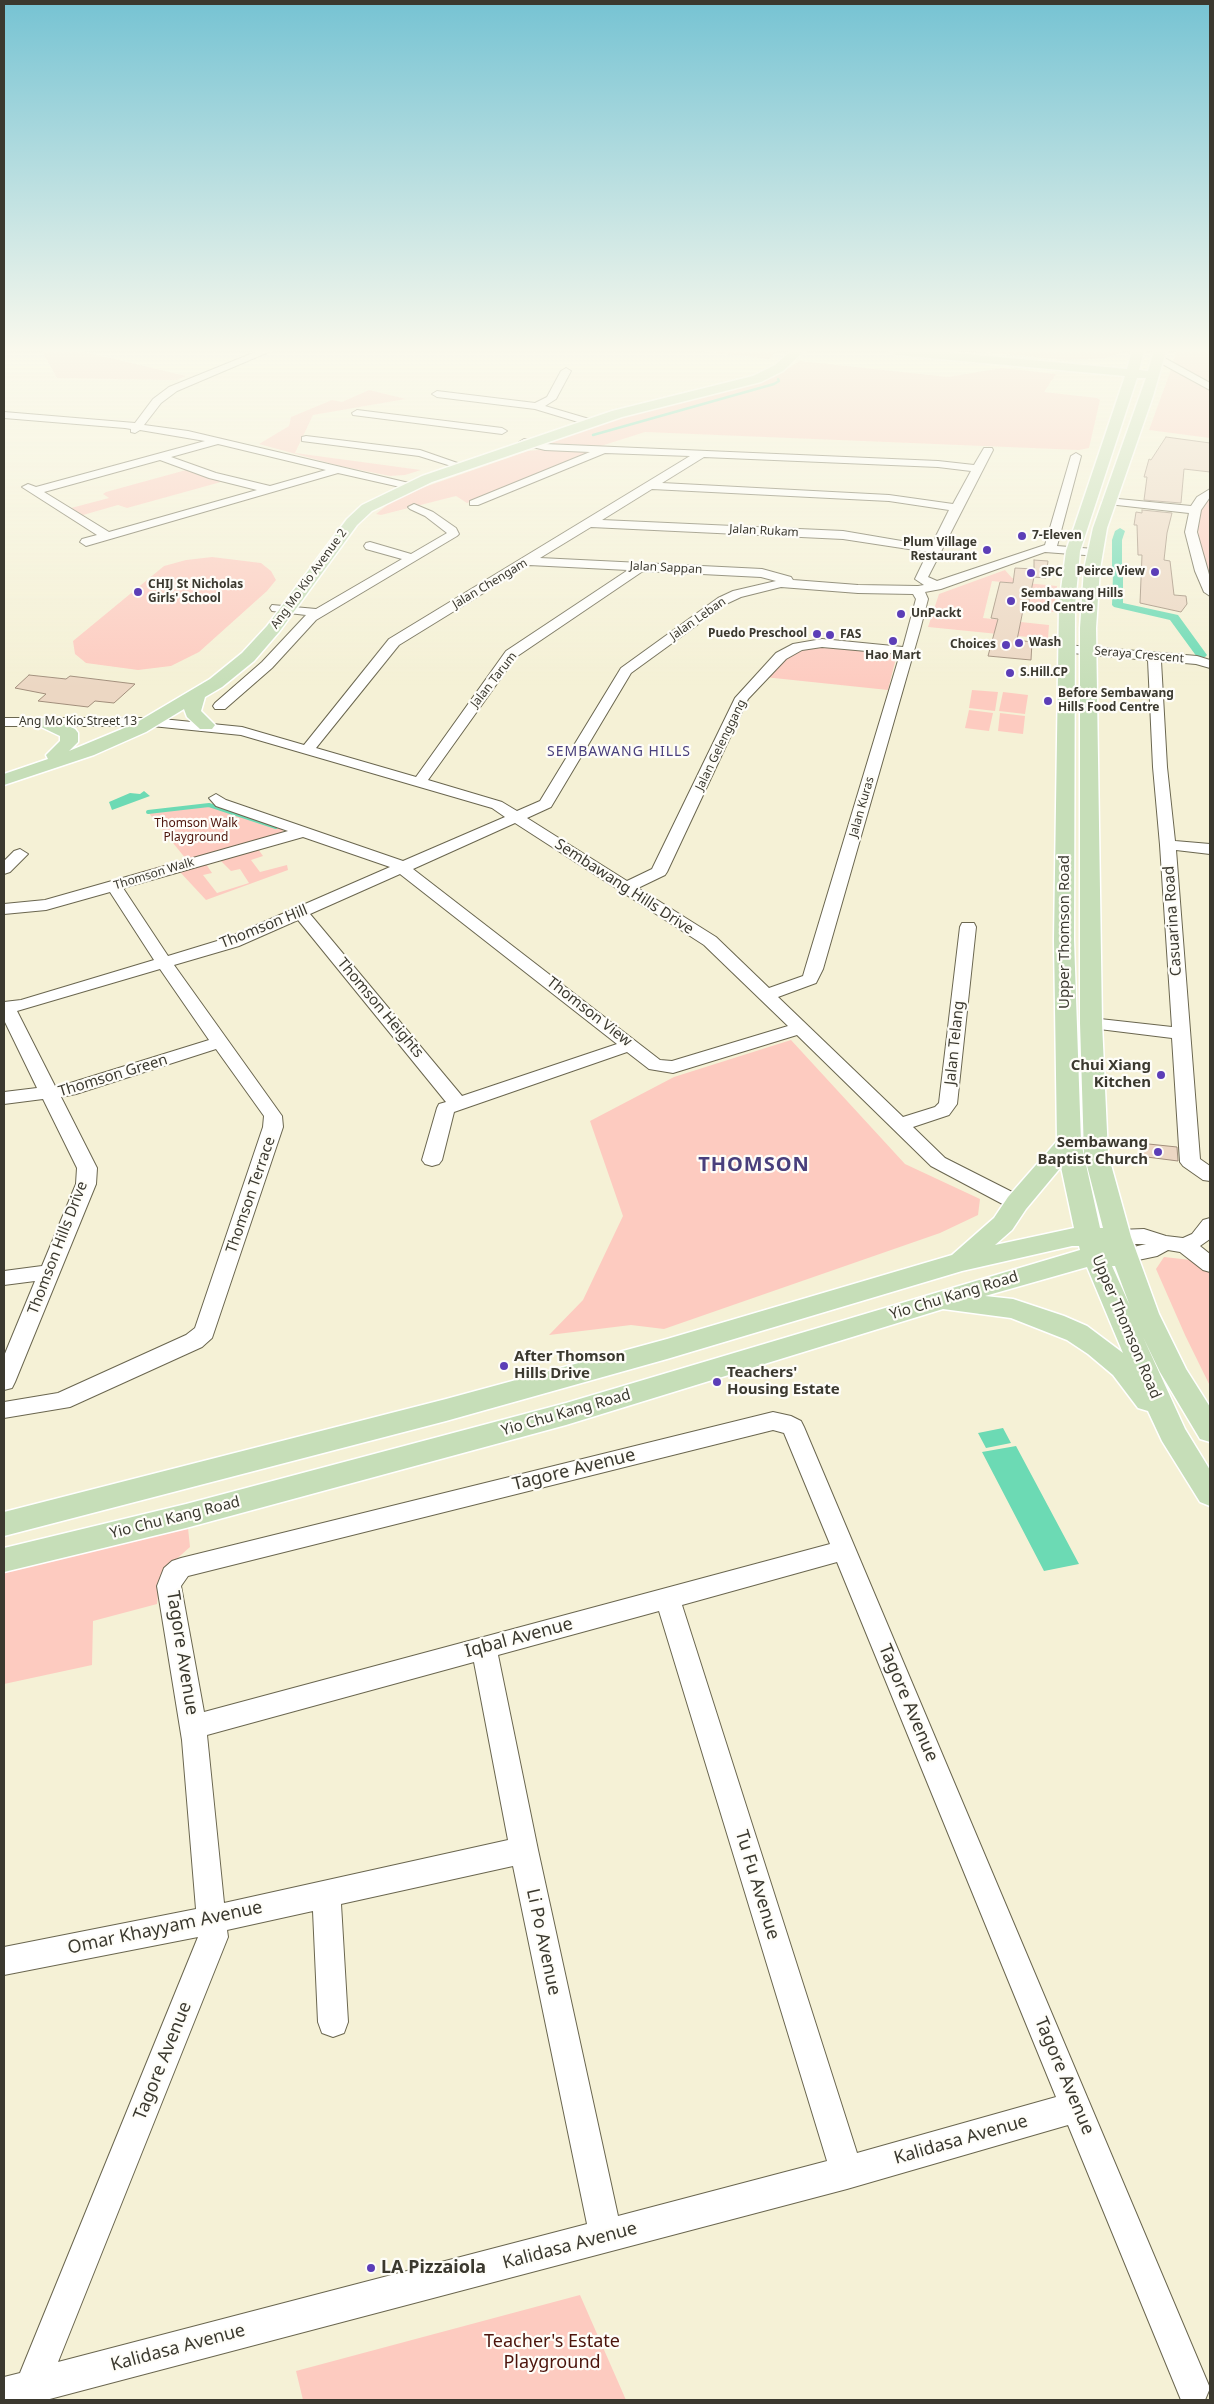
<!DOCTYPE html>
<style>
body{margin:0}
#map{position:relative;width:1214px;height:2404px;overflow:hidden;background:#f5f1d6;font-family:"Noto Sans",sans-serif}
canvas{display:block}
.frame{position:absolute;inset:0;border:5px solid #3b392f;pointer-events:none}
</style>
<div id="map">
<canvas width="1214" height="2404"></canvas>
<div class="frame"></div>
</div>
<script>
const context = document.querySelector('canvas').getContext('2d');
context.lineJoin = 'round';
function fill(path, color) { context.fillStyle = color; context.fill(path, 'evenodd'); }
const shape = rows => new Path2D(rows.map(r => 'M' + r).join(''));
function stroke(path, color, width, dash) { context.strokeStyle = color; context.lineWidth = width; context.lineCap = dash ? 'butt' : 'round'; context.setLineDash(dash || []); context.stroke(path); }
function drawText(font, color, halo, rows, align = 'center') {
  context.font = font + ' "Noto Sans",sans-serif'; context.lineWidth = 4.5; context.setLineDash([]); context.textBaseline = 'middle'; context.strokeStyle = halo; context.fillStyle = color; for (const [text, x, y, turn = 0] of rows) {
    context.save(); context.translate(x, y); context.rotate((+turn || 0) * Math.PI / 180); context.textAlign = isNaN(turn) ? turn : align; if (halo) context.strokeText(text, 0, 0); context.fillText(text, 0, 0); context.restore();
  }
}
fill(shape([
 [42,351,81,351,186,376,177,380,57,378],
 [703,351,776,351,769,359],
 [975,351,1123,351,1106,358,1067,360],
 [1176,351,1210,351,1210,438,1149,430,1169,375],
 [800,361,948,377,1002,368,1056,374,1044,392,1097,398,1100,400,1089,448,1079,450,645,432,601,446,547,443,620,418,772,378],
 [369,390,406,399,313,415,295,453,421,470,405,475,390,476,340,466,259,444,289,426,291,417,332,400,342,402],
 [538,450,591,450,593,453,467,503,456,496,381,515,376,514,392,501,416,490,528,451],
 [186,470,221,482,127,508,118,505,83,515,71,508,109,498,103,494,106,492],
 [1210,493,1210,580,1201,560,1197,518,1202,501],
 [212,557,261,563,271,571,276,580,267,591,199,652,171,666,138,670,86,663,75,654,73,641,164,566,186,560],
 [1005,570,1012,578,1019,579,1018,584,992,581,983,618,1049,625,1048,639,928,627,939,594],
 [1026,583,1057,586,1054,612,1022,609],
 [820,646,897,654,888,690,764,677,773,667,798,651],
 [972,690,998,692,995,711,969,708],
 [1003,692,1028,695,1025,714,999,711],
 [969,710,993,713,989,731,965,728],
 [1000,713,1025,716,1023,734,998,731],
 [221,803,282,828,283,831,280,834,146,875,137,873,186,859,148,812],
 [258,849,263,856,251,860,260,872,287,865,288,870,206,900,180,872,126,887,124,884,206,864,212,873,203,875,217,893,249,883,240,869,231,871,221,861],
 [791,1040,905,1164,980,1199,978,1215,940,1233,664,1329,631,1325,549,1335,583,1300,623,1216,590,1121,674,1077],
 [1164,1257,1191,1260,1210,1268,1210,1386,1185,1335,1156,1269],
 [188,1528,190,1547,172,1563,159,1585,157,1604,93,1621,92,1665,4,1684,4,1572],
 [580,2295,626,2400,303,2400,296,2371]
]), '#fdcbc0');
fill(shape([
 [144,791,150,796,112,810,109,802,130,793,140,794],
 [1003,1428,1011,1443,986,1448,978,1433],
 [1016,1446,1079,1564,1044,1571,982,1452]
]), '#6cdab4');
stroke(shape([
 [593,435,774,384,779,381,778,379]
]), '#6cdab4', 2.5);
stroke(shape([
 [148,812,209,805,276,827]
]), '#6cdab4', 4);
fill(shape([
 [1120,528,1125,531,1122,540,1122,569,1120,571,1123,574,1123,603,1178,615,1207,655,1205,657,1197,657,1170,620,1114,607,1112,605,1113,574,1115,572,1112,569,1112,540,1115,531,1120,528]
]), '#6cdab4');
const building = shape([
 [1166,437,1210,443,1210,472,1184,469,1181,503,1144,500,1147,477,1144,477,1149,459,1151,460,1166,437],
 [1142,510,1172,513,1167,533,1164,560,1170,561,1174,595,1186,596,1187,604,1181,612,1140,603,1142,555,1138,555,1137,525,1134,525,1136,512,1142,513,1142,510],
 [1034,560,1048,561,1046,578,1034,577,1028,605,1024,605,1017,640,1032,642,1031,660,988,656,998,619,991,618,1000,582,1013,583,1015,568,1034,569,1034,560],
 [29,675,66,679,70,676,135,684,114,703,95,701,88,707,38,701,46,694,15,688,29,675],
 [1139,1143,1177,1147,1178,1161,1139,1156,1139,1143]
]);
fill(building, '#ecd7c3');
stroke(building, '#a18e7b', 1);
const minor = shape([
 [258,351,271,351,177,391,161,403,144,425,188,431,409,483,415,486,413,488,409,489,338,473,86,546,80,542,82,539,97,535,22,487,28,484,36,487,205,441,140,430,135,433,131,432,131,429,125,428,4,418,4,412,135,423,153,399,169,387,258,351],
 [218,444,326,470,270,486,216,473,171,457,218,444],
 [160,460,209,478,257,490,109,532,44,492,160,460],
 [1155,356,1161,356,1210,383,1210,390,1155,360,1155,356],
 [566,368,571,371,556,399,545,406,596,421,596,425,588,425,535,409,437,397,432,394,437,391,535,403,547,397,561,371,566,368],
 [357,410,502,428,507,431,502,434,353,415,352,413,357,410],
 [306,436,420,450,469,467,464,470,419,456,302,441,302,437,306,436],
 [524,439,545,444,938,461,974,465,984,448,992,448,993,450,928,577,937,581,1045,545,1071,456,1076,453,1081,456,1057,546,1094,549,1098,550,1100,553,1098,556,1045,552,941,589,925,592,928,599,920,630,823,969,816,983,778,997,903,1117,935,1107,939,1103,960,927,962,923,974,923,976,927,957,1104,949,1115,913,1127,945,1158,1024,1198,1027,1203,1024,1208,1017,1210,1010,1208,931,1166,797,1035,673,1073,649,1069,627,1052,454,1112,442,1160,439,1164,432,1166,425,1164,422,1160,437,1108,439,1104,446,1102,298,920,239,946,174,965,282,1116,283,1127,212,1338,202,1347,70,1407,4,1418,4,1402,58,1393,186,1335,195,1328,263,1127,264,1116,216,1049,76,1094,61,1097,97,1168,96,1184,15,1382,12,1388,4,1390,4,1356,35,1281,4,1285,4,1271,42,1266,76,1184,77,1168,43,1099,4,1104,4,1092,37,1088,4,1020,4,1002,21,1000,154,960,110,892,46,910,4,914,4,904,45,900,288,831,216,806,209,798,216,794,226,800,403,861,505,817,492,808,241,735,152,726,4,726,4,718,152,718,242,727,304,745,389,639,690,456,605,453,478,505,470,505,470,501,590,452,545,450,520,444,519,442,524,439],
 [704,457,938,467,971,471,953,504,889,495,662,483,704,457],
 [652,489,889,501,949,510,931,546,843,531,602,520,652,489],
 [591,527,843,539,928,552,915,579,924,585,918,586,858,585,793,580,791,577,762,569,540,558,591,527],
 [529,565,628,570,506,651,416,777,316,748,399,645,529,565],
 [643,571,761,577,776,581,733,591,718,598,621,668,540,801,517,811,502,802,428,780,516,657,643,571],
 [781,587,858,593,913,594,916,599,903,647,822,639,793,644,776,653,735,698,652,869,627,881,527,818,551,807,631,673,726,604,741,597,781,587],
 [822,647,900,654,805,969,803,976,769,988,716,937,638,888,665,875,667,872,748,699,786,659,802,650,822,647],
 [515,823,704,945,788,1026,672,1061,660,1060,413,869,515,823],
 [303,837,390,867,227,938,168,956,123,888,303,837],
 [400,874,617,1044,462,1096,310,914,400,874],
 [160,969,209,1040,67,1084,55,1086,17,1011,160,969],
 [1210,489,1210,497,1201,510,1197,532,1210,578,1210,596,1204,592,1195,571,1185,532,1189,513,1108,504,1102,501,1108,498,1191,506,1197,497,1210,489],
 [414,504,433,512,456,528,459,534,457,536,316,620,272,668,225,709,215,709,213,706,215,703,262,662,306,615,272,611,270,608,272,605,316,609,402,559,366,549,364,546,366,543,370,542,411,554,447,533,425,516,410,509,408,507,414,504],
 [1066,645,1197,656,1210,660,1210,668,1196,664,1161,661,1167,767,1175,841,1210,844,1210,854,1176,850,1200,1159,1210,1166,1210,1181,1203,1180,1183,1166,1180,1162,1172,1038,1091,1028,1085,1027,1082,1023,1085,1019,1091,1018,1172,1027,1160,845,1153,767,1148,660,1061,652,1059,649,1061,646,1066,645],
 [20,849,28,854,10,872,4,874,4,861,14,851,20,849],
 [1210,1218,1210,1239,1200,1246,1210,1254,1210,1272,1203,1270,1180,1252,1168,1250,1157,1256,1124,1263,1117,1261,1114,1256,1117,1251,1146,1244,1118,1244,1111,1242,1108,1237,1111,1232,1118,1230,1144,1229,1166,1236,1183,1238,1192,1234,1203,1220,1210,1218],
 [773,1412,791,1416,801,1421,804,1427,1210,2388,1205,2400,1181,2400,1068,2125,847,2189,46,2400,4,2400,4,2377,20,2373,198,1937,4,1975,4,1947,196,1909,182,1740,157,1586,164,1568,172,1561,181,1558,773,1412],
 [773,1430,784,1433,830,1544,204,1712,181,1586,188,1576,773,1430],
 [837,1562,1056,2097,857,2153,682,1605,837,1562],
 [659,1611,827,2161,618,2216,538,1850,498,1655,659,1611],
 [474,1662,508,1840,224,1903,207,1735,474,1662],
 [513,1866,587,2224,58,2362,228,1937,227,1930,313,1911,318,2022,322,2033,333,2037,344,2033,348,2022,341,1904,513,1866]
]);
const major = shape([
 [791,351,804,351,783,371,761,382,622,417,432,482,372,511,357,525,279,632,254,661,222,687,205,697,201,711,215,725,212,729,200,729,187,717,184,709,146,732,94,755,4,785,4,774,48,759,46,755,60,741,60,736,39,726,36,722,39,718,51,718,75,729,78,733,78,742,69,751,134,724,210,679,242,653,267,626,347,519,362,505,422,476,612,411,753,376,775,365,791,351],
 [891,351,934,351,1127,369,1132,351,1144,351,1139,370,1148,371,1154,351,1166,351,1153,396,1107,528,1100,569,1096,628,1102,1023,1108,1154,1131,1237,1159,1314,1186,1369,1210,1407,1210,1442,1200,1439,1160,1372,1143,1337,1185,1429,1210,1470,1210,1506,1200,1502,1162,1441,1148,1411,1138,1408,1113,1375,1088,1354,1067,1340,1011,1318,943,1309,566,1425,186,1528,4,1572,4,1548,186,1504,566,1403,1080,1250,1079,1246,1072,1246,962,1271,667,1359,446,1421,4,1536,4,1512,446,1399,667,1339,952,1255,994,1218,1008,1197,1057,1141,1054,940,1059,605,1066,551,1125,376,897,355,891,351],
 [1137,378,1146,378,1093,528,1084,569,1080,628,1080,1023,1084,1154,1103,1228,1100,1228,1081,1142,1074,940,1075,605,1080,551,1137,378],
 [1061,1167,1074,1228,995,1245,1012,1230,1026,1209,1061,1167],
 [1112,1266,1115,1266,1130,1306,1112,1266],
 [1087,1267,1123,1353,1087,1326,1064,1316,1013,1299,985,1296,1087,1267]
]);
stroke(minor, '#6a664f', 2);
stroke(major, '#fff', 3);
fill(minor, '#fff');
fill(major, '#c6deb8');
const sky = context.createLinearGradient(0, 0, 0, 688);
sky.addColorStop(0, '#76c3d3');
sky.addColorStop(0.51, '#faf9ed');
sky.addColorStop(1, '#faf9ed00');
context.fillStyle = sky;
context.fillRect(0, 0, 1214, 688);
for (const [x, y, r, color] of [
 [1022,536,5,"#5c3eb7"],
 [987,550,5,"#5c3eb7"],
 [1155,572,5,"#5c3eb7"],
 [1031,573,5,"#5c3eb7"],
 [138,592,5,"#5c3eb7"],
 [1011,601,5,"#5c3eb7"],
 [901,614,5,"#5c3eb7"],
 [817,634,5,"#5c3eb7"],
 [830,635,5,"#5c3eb7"],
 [893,641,5,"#5c3eb7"],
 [1019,643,5,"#5c3eb7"],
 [1006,645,5,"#5c3eb7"],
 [1010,673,5,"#5c3eb7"],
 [1048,701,5,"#5c3eb7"],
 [1161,1075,5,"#5c3eb7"],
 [1158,1152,5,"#5c3eb7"],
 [504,1366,5,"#5c3eb7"],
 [717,1382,5,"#5c3eb7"],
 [371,2268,5,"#5c3eb7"]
]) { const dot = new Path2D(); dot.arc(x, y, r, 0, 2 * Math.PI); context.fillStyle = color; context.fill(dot); stroke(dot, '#fefdf8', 2); }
drawText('12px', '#3b392f', '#fefdf8', [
 ["Jalan Rukam",764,531,3],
 ["Jalan Sappan",666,568,3],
 ["Ang Mo Kio Avenue 2",309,579,-54],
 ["Jalan Chengam",490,584,-31],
 ["Jalan Leban",698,619,-35],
 ["Seraya Crescent",1139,655,5],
 ["Jalan Tarum",494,680,-52],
 ["Ang Mo Kio Street 13",78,722],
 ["Jalan Gelenggang",721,745,-64],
 ["Jalan Kuras",862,807,-74],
 ["Thomson Walk",154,874,-17]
]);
drawText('bold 12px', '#3b392f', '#fefdf8', [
 ["7-Eleven",1032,536],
 ["Plum Village",977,543,"right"],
 ["Restaurant",977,557,"right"],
 ["Peirce View",1145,572,"right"],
 ["SPC",1041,573],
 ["CHIJ St Nicholas",148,585],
 ["Girls' School",148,599],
 ["Sembawang Hills",1021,594],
 ["Food Centre",1021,608],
 ["UnPackt",911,614],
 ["Puedo Preschool",807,634,"right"],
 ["FAS",840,635],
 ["Wash",1029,643],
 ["Choices",996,645,"right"],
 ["Hao Mart",893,656,"center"],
 ["S.Hill.CP",1020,673],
 ["Before Sembawang",1058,694],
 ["Hills Food Centre",1058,708]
], 'left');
drawText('12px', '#4c140b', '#fefdf8', [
 ["Thomson Walk",196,824],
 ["Playground",196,838]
]);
context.letterSpacing = '1px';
drawText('14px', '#493f7c', '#fefdf8', [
 ["SEMBAWANG HILLS",619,752]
]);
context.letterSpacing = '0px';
drawText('15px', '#3b392f', '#fefdf8', [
 ["Sembawang Hills Drive",624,887,33],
 ["Casuarina Road",1173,921,-94],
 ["Thomson Hill",264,927,-22],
 ["Upper Thomson Road",1065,932,-90],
 ["Thomson Heights",380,1008,50],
 ["Thomson View",589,1012,38],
 ["Jalan Telang",955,1043,-84],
 ["Thomson Green",113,1076,-17],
 ["Thomson Terrace",251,1195,-71],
 ["Thomson Hills Drive",58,1248,-69],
 ["Yio Chu Kang Road",954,1296,-17],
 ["Upper Thomson Road",1126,1327,67],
 ["Yio Chu Kang Road",566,1413,-16],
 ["Yio Chu Kang Road",175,1518,-14]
]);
drawText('bold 15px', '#3b392f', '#fefdf8', [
 ["Chui Xiang",1151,1066],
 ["Kitchen",1151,1083],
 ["Sembawang",1148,1143],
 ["Baptist Church",1148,1160],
 ["After Thomson",514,1357,"left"],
 ["Hills Drive",514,1374,"left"],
 ["Teachers'",727,1373,"left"],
 ["Housing Estate",727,1390,"left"]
], 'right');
drawText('18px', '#3b392f', '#fefdf8', [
 ["Tagore Avenue",574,1470,-14],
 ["Iqbal Avenue",519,1638,-15],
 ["Tagore Avenue",182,1653,81],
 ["Tagore Avenue",908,1703,67],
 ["Tu Fu Avenue",757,1885,73],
 ["Omar Khayyam Avenue",165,1928,-12],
 ["Li Po Avenue",543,1942,78],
 ["Tagore Avenue",163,2061,-68],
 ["Tagore Avenue",1064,2076,67],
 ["Kalidasa Avenue",961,2140,-16],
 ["Kalidasa Avenue",570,2246,-15],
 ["Kalidasa Avenue",178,2348,-15]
]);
drawText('bold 18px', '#3b392f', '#fefdf8', [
 ["LA Pizzaiola",381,2268]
], 'left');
drawText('18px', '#4c140b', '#fefdf8', [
 ["Teacher's Estate",552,2342],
 ["Playground",552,2363]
]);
context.letterSpacing = '1px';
drawText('bold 20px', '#493f7c', '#fefdf8', [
 ["THOMSON",754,1165]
]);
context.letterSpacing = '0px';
</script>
